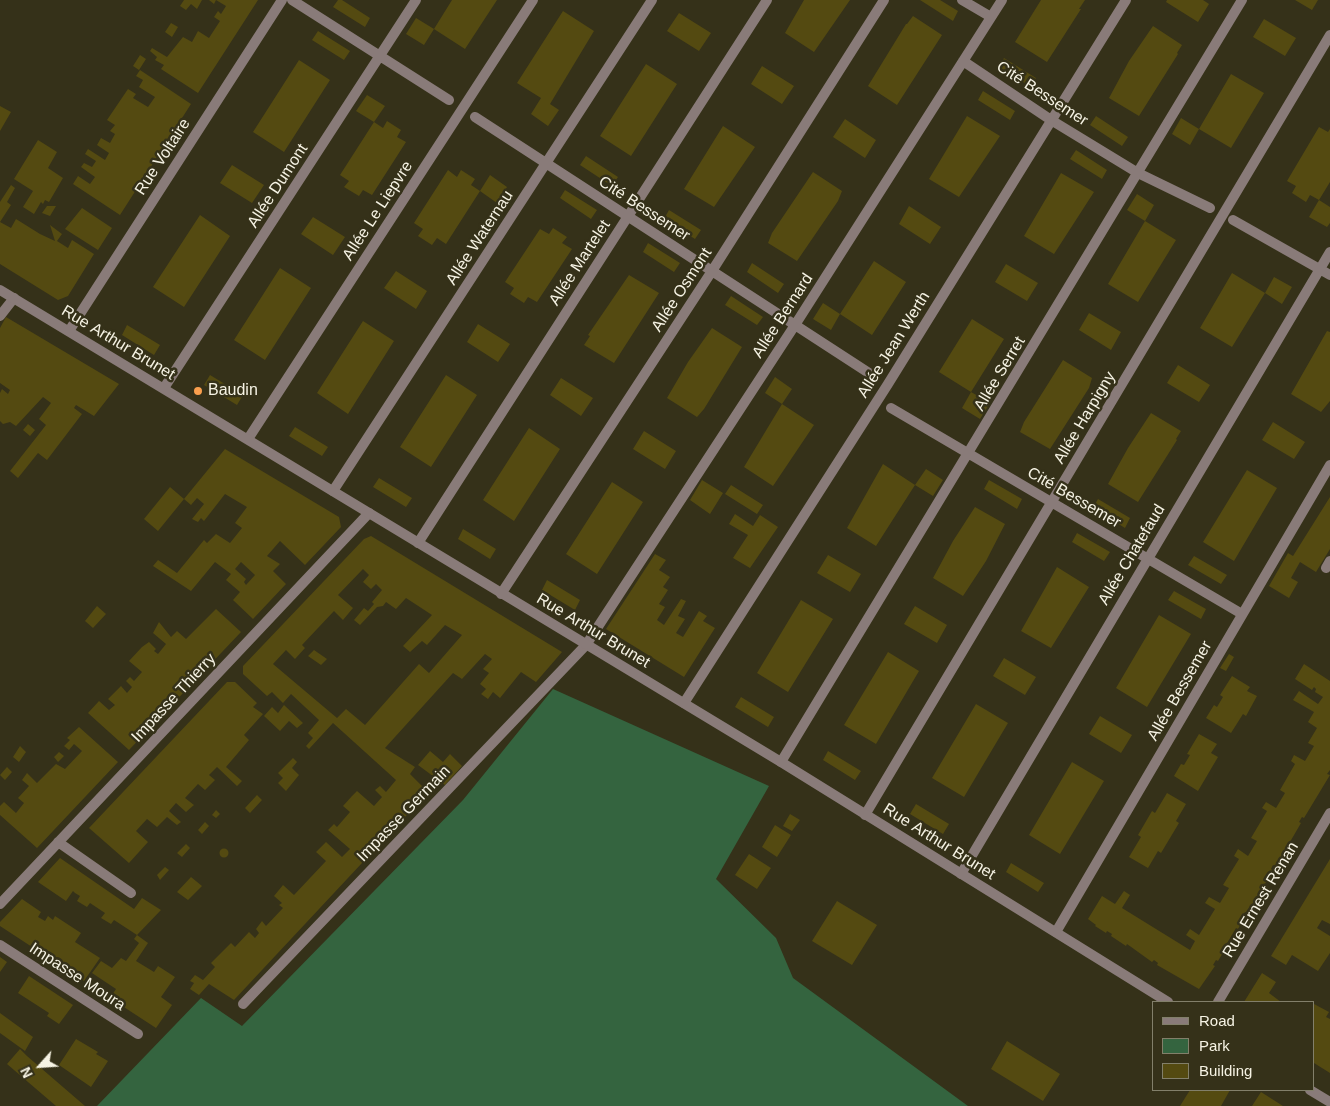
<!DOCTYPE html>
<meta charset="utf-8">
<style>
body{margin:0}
#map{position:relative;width:1330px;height:1106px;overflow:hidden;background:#353119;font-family:Helvetica,sans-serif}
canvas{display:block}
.legend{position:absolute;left:1152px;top:1001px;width:162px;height:90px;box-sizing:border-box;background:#353119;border:1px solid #827f6a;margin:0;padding:6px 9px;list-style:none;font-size:15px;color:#f6f3e4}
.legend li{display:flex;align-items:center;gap:10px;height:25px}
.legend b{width:25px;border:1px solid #827f6a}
.north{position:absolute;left:15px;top:1041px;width:50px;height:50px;-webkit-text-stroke:4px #353119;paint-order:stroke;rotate:244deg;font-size:14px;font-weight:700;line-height:20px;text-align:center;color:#f6f3e4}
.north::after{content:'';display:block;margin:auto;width:18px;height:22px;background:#f6f3e4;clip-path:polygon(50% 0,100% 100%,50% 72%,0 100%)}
</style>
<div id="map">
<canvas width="1330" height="1106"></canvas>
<ul class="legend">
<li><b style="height:6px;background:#897b79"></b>Road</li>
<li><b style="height:14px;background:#34643f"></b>Park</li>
<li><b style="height:14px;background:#544a11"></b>Building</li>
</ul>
<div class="north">N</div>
</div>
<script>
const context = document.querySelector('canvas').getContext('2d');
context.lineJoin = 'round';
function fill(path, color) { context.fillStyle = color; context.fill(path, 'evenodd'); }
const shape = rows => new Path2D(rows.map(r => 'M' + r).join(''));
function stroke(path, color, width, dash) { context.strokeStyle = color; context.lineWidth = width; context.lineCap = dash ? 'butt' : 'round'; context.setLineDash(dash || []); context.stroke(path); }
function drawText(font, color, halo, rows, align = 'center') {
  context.font = font + ' Helvetica,sans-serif'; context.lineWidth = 5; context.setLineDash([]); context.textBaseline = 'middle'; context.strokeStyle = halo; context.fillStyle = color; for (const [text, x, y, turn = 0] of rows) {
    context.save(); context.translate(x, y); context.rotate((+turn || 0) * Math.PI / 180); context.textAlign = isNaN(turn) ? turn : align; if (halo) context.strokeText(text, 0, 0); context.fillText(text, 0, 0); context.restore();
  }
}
fill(shape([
 [553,689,769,786,716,879,776,938,793,978,968,1106,97,1106,201,998,242,1026,463,800]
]), '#34643f');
fill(shape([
 [184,0,202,0,197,9,191,4,186,10,180,6],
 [209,0,258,0,198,93,161,69,164,65,155,60,157,57,150,51,152,48,167,57,183,37,192,42,198,31,209,38,220,21,214,17,218,11,221,14,226,6,216,0,214,4],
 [338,0,342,0,370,18,365,27,333,7],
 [452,0,497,0,465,49,434,29],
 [804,0,850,0,814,52,785,33],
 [920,0,940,0,958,11,953,21],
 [1041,0,1085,0,1079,9,1081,9,1047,62,1015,42],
 [1167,0,1203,0,1209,4,1198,22,1166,2],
 [1295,0,1318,0,1312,10],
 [563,11,594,31,550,104,559,110,548,126,531,114,541,98,517,83],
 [679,13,711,33,699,51,667,31],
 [913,16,942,35,897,105,868,86,906,24,907,24],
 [416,18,434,29,424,45,406,34],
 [1264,19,1296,38,1285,56,1253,37],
 [171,23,178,27,172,37,165,32],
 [1153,26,1182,45,1177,53,1178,54,1139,116,1109,98,1129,61],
 [318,31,350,51,344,60,312,40],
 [140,55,146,59,139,70,133,66],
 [1004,58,1036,78,1031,87,999,67],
 [299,60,330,80,284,152,253,132],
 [646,64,677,84,631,156,600,136],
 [762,66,794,86,782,104,751,84],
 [140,70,191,104,120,215,73,184,78,176,90,184,95,177,81,167,84,163,92,167,96,161,85,154,88,149,105,160,109,153,97,145,101,138,110,143,115,134,110,131,115,125,107,120,128,89,136,94,133,98,148,107,155,97,139,87,143,80,136,76],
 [1231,74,1264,93,1231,148,1199,129],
 [983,91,1015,111,1010,120,978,100],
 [367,95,385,106,374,122,356,111],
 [0,106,11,112,0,131],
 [967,116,1000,136,959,197,929,179],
 [1096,116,1128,137,1122,146,1090,125],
 [1181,118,1199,129,1190,145,1172,134],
 [845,119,876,140,865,158,833,137],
 [387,121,401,130,397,137,406,142,372,195,363,190,359,196,344,187,349,181,340,175,374,122,383,128],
 [723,126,755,147,714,207,684,189],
 [1319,127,1328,132,1330,129,1330,182,1319,200,1310,195,1306,202,1292,193,1296,186,1287,181],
 [38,140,57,152,48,168,63,178,49,202,45,200,43,204,41,202,34,214,23,207,33,191,14,179],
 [1076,150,1107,170,1102,179,1070,159],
 [586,156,618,177,612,186,580,165],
 [232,165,264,185,252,203,220,183],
 [448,170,457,177,461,170,475,179,471,185,480,191,490,175,507,187,497,203,480,191,446,244,437,238,432,245,418,236,423,229,414,223],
 [813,172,842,191,838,201,797,261,768,243,772,233],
 [1061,173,1094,192,1054,254,1024,236],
 [11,185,15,188,7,202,11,205,0,222,0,202],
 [565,190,597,210,591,219,560,198],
 [1137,194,1154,205,1145,221,1127,210],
 [1319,200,1330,207,1330,223,1327,227,1309,217],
 [47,206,56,206,50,216,42,213],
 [909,206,941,227,930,244,899,224],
 [82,208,112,228,98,250,65,229],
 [669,210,701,230,695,239,664,219],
 [200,215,230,236,184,307,153,287],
 [313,217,345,237,333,255,301,234],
 [16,219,40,234,55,241,50,225,62,234,57,241,68,248,72,240,94,254,68,296,58,300,0,264,0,222,11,228],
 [1145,221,1176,240,1138,302,1108,284],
 [553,228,567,237,562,243,572,249,537,302,528,297,524,303,510,294,514,288,505,282,540,229,549,234],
 [648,243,680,263,674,272,643,252],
 [874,261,906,282,872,335,840,314],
 [752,263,784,284,778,293,747,272],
 [1006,264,1038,283,1027,301,995,282],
 [280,268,311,288,265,360,234,340],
 [396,271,427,291,416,309,384,288],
 [1232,273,1265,293,1232,347,1200,328],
 [629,275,659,293,614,363,584,345,590,336,588,335],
 [1274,277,1292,287,1282,304,1265,293],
 [731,296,763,317,757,325,725,305],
 [823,303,840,314,831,330,813,319],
 [1089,313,1121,332,1111,350,1079,330],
 [6,317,119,384,94,416,76,405,74,408,82,414,47,460,38,453,18,478,10,471,46,425,39,419,51,403,43,397,16,426,10,422,3,424,0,421,0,393,2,389,8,394,10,390,0,383,0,328],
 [972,319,1004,339,971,392,939,372],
 [363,321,394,341,348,414,317,393],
 [478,324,510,344,498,362,467,342],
 [127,325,160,345,154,355,122,335],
 [712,328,742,347,704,409,697,417,667,398,688,362],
 [1327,331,1330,332,1330,401,1321,412,1291,394],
 [1063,360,1092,378,1089,388,1050,449,1020,432,1024,422],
 [1178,365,1210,385,1199,402,1167,383],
 [210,375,243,395,237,405,204,385],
 [446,375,477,395,431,467,400,447],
 [775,377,792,389,782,404,814,425,773,486,744,467,782,404,765,393],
 [561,378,593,398,581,416,550,395],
 [971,392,990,403,980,419,962,408],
 [1151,413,1181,431,1176,439,1177,440,1138,502,1108,484,1128,448],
 [1273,422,1305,442,1294,459,1262,440],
 [28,424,35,430,30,436,23,430],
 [295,427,328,447,322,456,289,436],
 [529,428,560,449,514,521,483,500],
 [644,431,676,451,665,469,633,449],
 [225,449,339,517,341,527,305,565,280,541,267,556,280,564,273,571,286,584,253,619,233,600,240,592,226,580,231,574,215,562,191,591,153,566,158,560,177,573,204,540,207,543,216,534,230,543,242,528,235,523,247,507,225,494,204,521,201,518,198,522,192,519,204,504,197,498,191,505,184,499,158,531,144,519,170,487,184,499],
 [241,562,255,575,246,585,244,582,246,579,235,569],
 [883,464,915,485,876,546,847,528],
 [926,469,943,480,933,496,915,485],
 [1247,470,1277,488,1234,561,1203,542],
 [379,478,412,498,406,507,373,487],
 [702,480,723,493,710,514,690,500],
 [989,480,1022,499,1017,509,984,489],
 [612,482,643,502,597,574,566,554],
 [731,485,763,505,757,514,725,494],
 [1330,497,1330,549,1316,572,1300,562,1291,578,1298,582,1289,598,1269,586,1288,553,1293,556],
 [1098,499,1130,518,1125,528,1093,508],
 [975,507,1005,524,986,561,963,596,933,578,953,541],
 [735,514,753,526,760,515,778,527,750,568,733,558,748,535,729,524],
 [463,529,496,549,490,559,458,539],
 [1077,533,1110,552,1104,561,1072,542],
 [371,536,562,652,536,682,521,672,500,698,493,692,488,699,481,694,486,689,480,684,489,673,483,669,492,659,485,654,462,679,453,673,385,748,415,767,410,774,424,788,415,798,419,802,234,1000,209,984,199,995,190,989,194,983,190,981,195,975,203,980,215,967,211,963,231,943,235,947,249,932,255,938,259,933,256,929,262,921,266,926,283,908,279,905,282,903,274,896,283,885,294,895,326,861,316,852,326,842,342,857,350,849,328,830,334,824,337,827,350,812,343,806,352,796,357,791,374,806,382,797,375,790,380,786,386,792,396,780,333,723,309,749,306,746,313,738,308,733,319,720,291,694,283,703,272,692,267,696,243,674,243,666,364,539],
 [363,569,369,575,363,582,371,589,376,584,382,590,372,602,374,604,368,611,364,608,354,620,360,625,377,607,383,606,386,602,396,609,406,598,432,615,403,646,410,652,422,641,427,645,445,625,462,635,429,673,419,664,365,725,346,709,337,718,273,664,286,650,295,659,305,648,302,645,334,611,343,620,353,608,338,595],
 [655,554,666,560,659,570,670,577,663,587,668,590,659,604,665,607,657,620,664,625,681,599,686,601,678,616,685,619,676,633,683,637,699,611,707,616,703,621,715,628,684,677,606,629],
 [828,555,861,574,850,592,817,573],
 [1194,556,1227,575,1221,584,1188,565],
 [1057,567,1089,587,1051,648,1021,631],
 [547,580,580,600,575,610,542,590],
 [1174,591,1206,609,1201,619,1168,600],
 [801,600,833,619,788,692,757,673],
 [97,606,106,614,93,628,85,621],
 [915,606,947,625,937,643,904,624],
 [216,609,241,632,129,750,88,713,99,701,109,710,115,705,108,699,121,686,127,693,132,687,126,681,130,677,134,681,142,672,129,661,142,647,149,642,156,649,154,651,158,654,166,644,153,633,159,622,171,637,177,631,186,639],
 [1159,615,1191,634,1147,707,1116,688],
 [314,650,327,659,321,665,308,656],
 [888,652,919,671,876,744,844,725],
 [1229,654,1234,657,1226,671,1220,668],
 [1004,658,1036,677,1025,695,993,676],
 [1304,664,1330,681,1330,770,1327,774,1330,775,1304,818,1302,817,1299,822,1301,823,1276,866,1273,865,1271,869,1273,871,1253,903,1247,913,1245,912,1242,917,1244,918,1238,929,1236,928,1226,945,1227,946,1218,961,1216,960,1213,965,1215,966,1199,989,1157,965,1158,963,1154,960,1152,962,1127,944,1126,946,1111,936,1112,934,1107,931,1106,933,1095,926,1096,925,1088,919,1102,896,1115,904,1124,891,1130,895,1122,908,1190,950,1195,941,1186,935,1190,929,1199,935,1215,909,1205,903,1209,897,1220,903,1229,888,1223,885,1239,859,1234,856,1238,849,1248,856,1257,841,1251,838,1267,811,1262,808,1266,802,1276,808,1285,793,1280,790,1295,764,1291,761,1294,755,1305,761,1314,746,1308,743,1317,728,1308,722,1314,712,1293,700,1299,691,1318,704,1323,697,1315,692,1316,689,1314,687,1312,690,1295,679],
 [1232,676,1250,687,1247,691,1257,696,1246,716,1243,714,1231,733,1206,718,1214,705,1217,707,1223,697,1220,695],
 [227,682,235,682,257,703,253,707,263,714,244,735,249,740,226,767,242,781,237,786,217,767,209,775,215,780,205,790,198,784,185,798,194,805,186,812,176,803,169,811,181,822,177,825,167,817,157,827,147,819,136,831,148,842,129,863,89,828],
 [741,697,774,717,768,727,735,707],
 [976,704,1008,723,964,797,932,778],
 [284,705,303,723,297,728,289,721,280,731,264,716,272,707,278,713],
 [1100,716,1132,735,1121,753,1089,734],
 [79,727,118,762,37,848,0,815,0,806,4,802,16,813,24,803,18,798,29,786,22,780,27,773,37,783,56,764,65,769,82,751,74,744,69,750,64,746,70,740,67,738],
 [1199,734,1217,744,1211,753,1218,757,1198,791,1174,776,1181,764,1184,765,1190,755,1187,754],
 [20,746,26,752,19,762,13,757],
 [430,751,443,762,450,754,462,766,445,785,418,765],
 [828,751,861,771,855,780,823,760],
 [59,752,64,756,58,762,54,757],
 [293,758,297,762,292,768,299,775,286,791,278,783,283,778,278,773],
 [1072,762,1104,781,1060,854,1029,835],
 [7,767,12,772,5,780,0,775],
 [1167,793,1186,804,1176,821,1179,823,1161,853,1158,851,1148,868,1129,857,1141,837,1138,835,1152,811,1155,813],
 [257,795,262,800,250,813,245,808],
 [916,804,949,824,943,834,910,814],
 [216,810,220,814,216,818,212,815],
 [790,814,800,820,792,831,783,826],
 [205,822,209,826,202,834,198,830],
 [775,825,791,835,777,857,762,847],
 [186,844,190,848,182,857,177,853],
 '219.5 853a4.5 4.5 0 1 1 9 0a4.5 4.5 0 1 1-9 0Z',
 [749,854,771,868,757,889,735,875],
 [60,858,134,909,142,898,161,910,137,935,114,920,111,924,101,918,105,913,90,903,87,907,77,901,80,896,75,893,73,891,66,901,38,882],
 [1330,859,1330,924,1322,920,1317,928,1330,936,1330,953,1318,971,1292,955,1286,965,1271,956],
 [1011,863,1044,883,1038,892,1006,872],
 [165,867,169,870,160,880,157,875],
 [191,877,202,886,188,900,177,892],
 [22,899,41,912,38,917,45,921,48,916,53,920,55,916,81,933,75,942,100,958,84,981,0,926,0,922],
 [837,901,877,925,852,965,812,941],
 [137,935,148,943,136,961,154,972,158,966,175,977,161,997,172,1005,156,1028,110,998,116,989,92,973,101,961,112,968,121,958,126,961,139,943,134,939],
 [0,957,7,962,0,972],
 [1262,973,1276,982,1269,993,1281,1002,1244,1002],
 [29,976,73,1005,59,1024,47,1016,49,1013,18,993],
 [1314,1004,1329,1012,1326,1017,1330,1019,1330,1073,1314,1063],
 [0,1013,33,1037,25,1051,0,1033],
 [76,1039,98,1052,96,1054,108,1061,91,1087,59,1065],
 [1007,1041,1060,1074,1043,1101,991,1069],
 [20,1049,27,1056,85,1106,56,1106,7,1064],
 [1190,1090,1230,1090,1221,1106,1180,1106],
 [1261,1092,1283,1106,1252,1106]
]), '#544a11');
stroke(shape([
 [0,316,14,298],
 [1326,568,1330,561]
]), '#897b79', 10);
stroke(shape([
 [292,0,449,100],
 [962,0,991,17],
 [963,61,1051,120,1138,173,1210,208],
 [475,117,872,375],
 [1233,220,1330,275],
 [69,331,282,0],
 [164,388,416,0],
 [891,408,1242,614],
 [248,439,533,0],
 [333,491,652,0],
 [418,543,767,0],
 [501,594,712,271,884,0],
 [684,703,888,384,1126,0],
 [781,762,1242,0],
 [865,815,1330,35],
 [58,842,131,893],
 [961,874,1330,252],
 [0,904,369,513],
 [1056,932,1330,465],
 [0,945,138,1034],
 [1218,1002,1330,813],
 [243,1004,586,645,795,325,1002,0]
]), '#897b79', 10);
stroke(shape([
 [0,290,781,762,1168,1002],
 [1310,1090,1330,1102]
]), '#897b79', 10);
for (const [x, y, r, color] of [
 [198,391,5,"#fa9f4e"]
]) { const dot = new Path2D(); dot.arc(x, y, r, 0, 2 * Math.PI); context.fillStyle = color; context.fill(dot); stroke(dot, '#353119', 2); }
drawText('16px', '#f6f3e4', '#353119', [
 ["Cité Bessemer",1042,94,33],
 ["Rue Voltaire",163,157,-57],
 ["Allée Dumont",278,186,-57],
 ["Cité Bessemer",644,209,33],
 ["Allée Le Liepvre",378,211,-57],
 ["Allée Waternau",480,238,-57],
 ["Allée Martelet",580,263,-57],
 ["Allée Osmont",682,290,-57],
 ["Allée Bernard",783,316,-57],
 ["Rue Arthur Brunet",118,343,31],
 ["Allée Jean Werth",894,345,-58],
 ["Allée Serret",1000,374,-59],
 ["Allée Harpigny",1085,418,-59],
 ["Cité Bessemer",1074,498,30],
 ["Allée Chatefaud",1132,555,-59],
 ["Rue Arthur Brunet",593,631,31],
 ["Allée Bessemer",1180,691,-60],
 ["Impasse Thierry",174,698,-47],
 ["Impasse Germain",404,814,-46],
 ["Rue Arthur Brunet",939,842,32],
 ["Rue Ernest Renan",1261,900,-59],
 ["Impasse Moura",77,977,33]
]);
drawText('16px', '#f6f3e4', '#353119', [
 ["Baudin",208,391]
], 'left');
</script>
